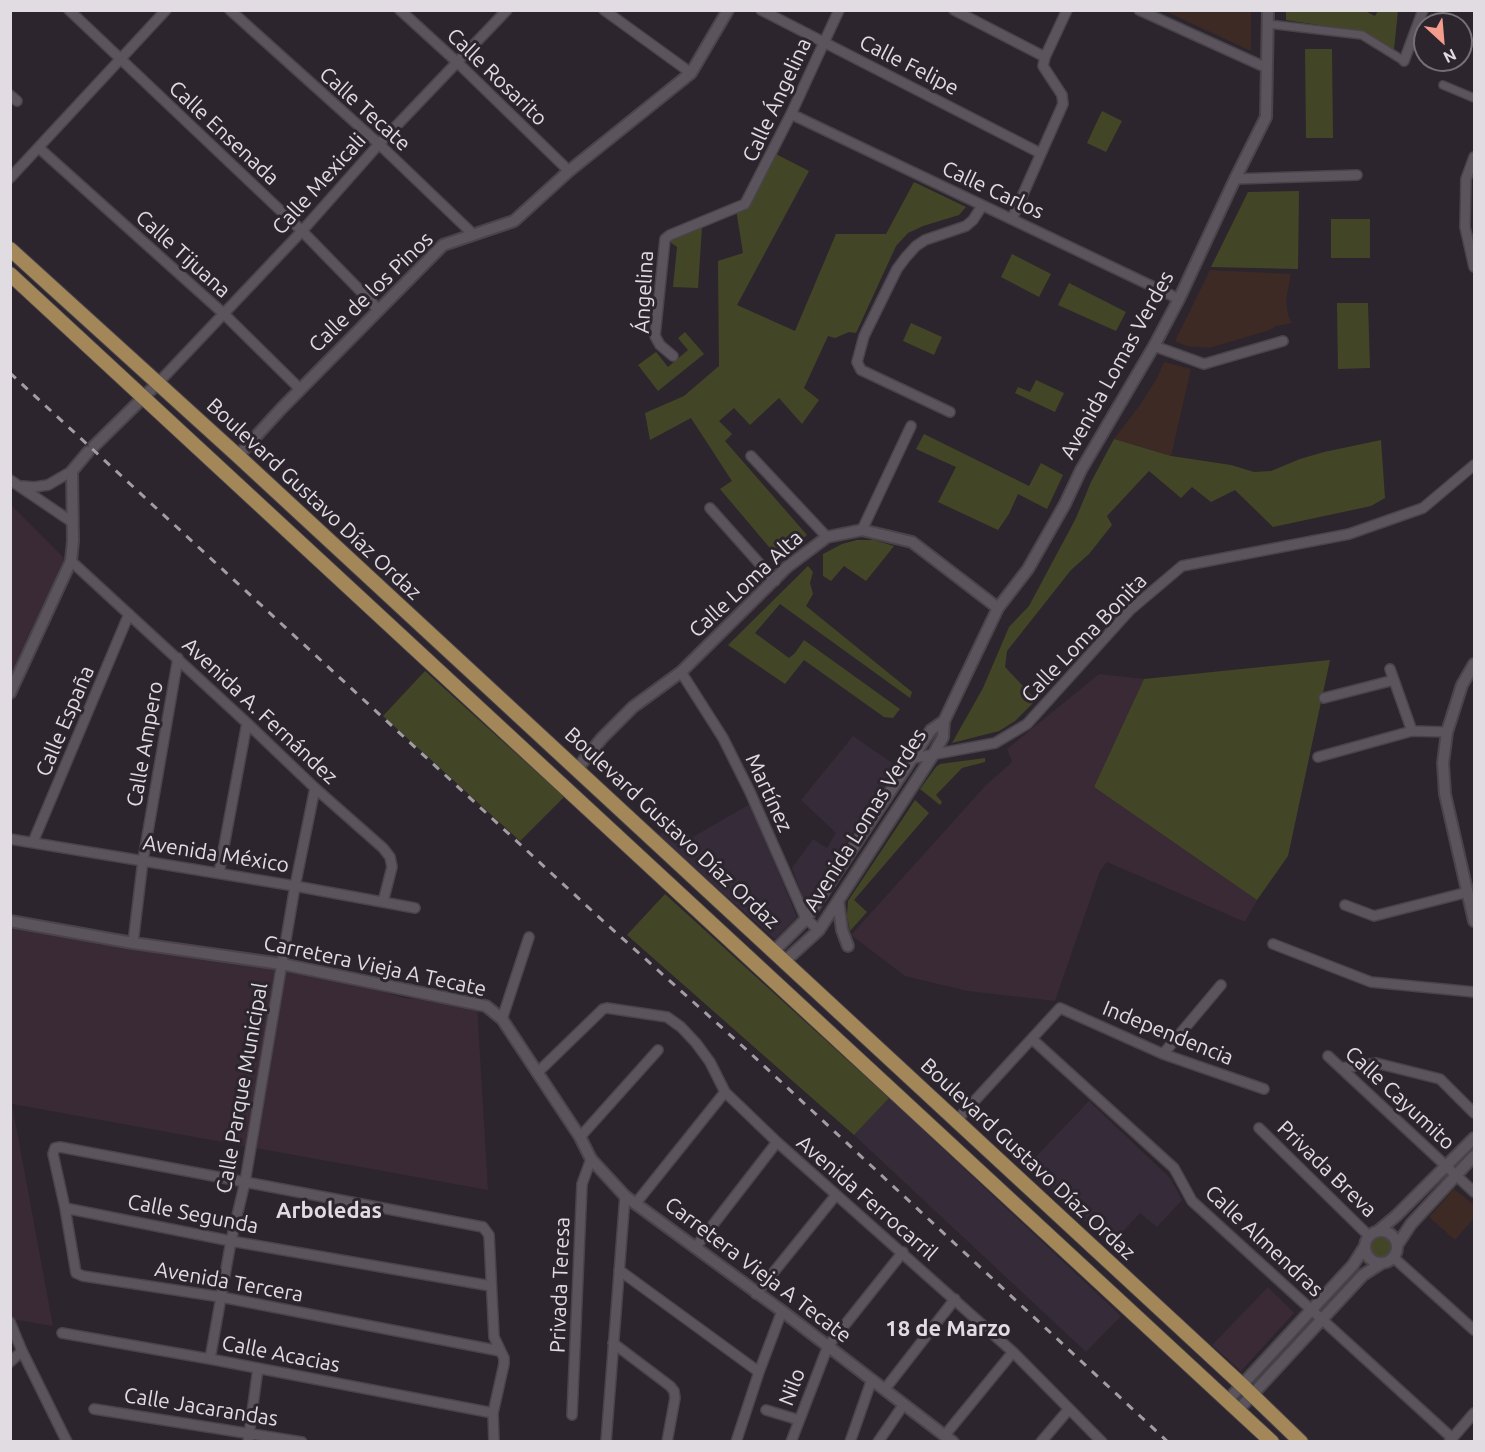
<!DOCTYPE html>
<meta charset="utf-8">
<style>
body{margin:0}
#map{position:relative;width:1485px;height:1452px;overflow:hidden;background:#2c252d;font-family:Ubuntu,sans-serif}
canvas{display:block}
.frame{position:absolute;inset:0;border:12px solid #e1dce2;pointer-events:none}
.north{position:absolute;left:1413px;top:12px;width:60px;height:60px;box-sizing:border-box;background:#2c252d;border:2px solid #746e75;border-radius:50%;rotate:154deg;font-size:16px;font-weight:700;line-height:24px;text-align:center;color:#e1dce2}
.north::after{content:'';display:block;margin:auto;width:21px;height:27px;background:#f59d8d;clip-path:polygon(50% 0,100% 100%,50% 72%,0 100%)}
</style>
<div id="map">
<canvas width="1485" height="1452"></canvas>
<div class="frame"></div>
<div class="north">N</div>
</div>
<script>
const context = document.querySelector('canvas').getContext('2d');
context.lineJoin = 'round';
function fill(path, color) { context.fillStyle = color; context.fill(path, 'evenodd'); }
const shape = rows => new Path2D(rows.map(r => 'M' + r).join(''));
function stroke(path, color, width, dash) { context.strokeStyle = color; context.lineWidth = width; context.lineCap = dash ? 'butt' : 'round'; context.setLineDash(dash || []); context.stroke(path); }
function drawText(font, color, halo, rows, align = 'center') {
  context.font = font + ' Ubuntu,sans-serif'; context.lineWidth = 6; context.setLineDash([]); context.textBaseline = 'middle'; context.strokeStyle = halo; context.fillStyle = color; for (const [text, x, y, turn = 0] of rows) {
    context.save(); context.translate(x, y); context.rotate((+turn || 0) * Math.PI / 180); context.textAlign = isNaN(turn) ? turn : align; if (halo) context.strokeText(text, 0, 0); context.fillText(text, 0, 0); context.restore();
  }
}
fill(shape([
 [853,736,898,767,805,903,792,868,813,839,827,848,836,833,801,800],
 [750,804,797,917,775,939,658,836,675,820,691,838],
 [889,1098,1121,1316,1086,1352,854,1135],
 [1089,1101,1171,1179,1182,1200,1157,1227,1140,1213,1110,1245,1027,1166]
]), '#362b38');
fill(shape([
 [11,505,64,558,11,689],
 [1099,674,1144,679,1094,787,1257,900,1245,922,1107,862,1100,871,1055,1001,967,991,905,976,851,935,986,785,1012,762,1007,749],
 [10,921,282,964,405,998,477,1004,488,1190,12,1104,53,1326,11,1319],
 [1268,1287,1294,1313,1241,1371,1212,1345]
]), '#392a35');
fill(shape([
 [1165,11,1251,11,1251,51],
 [1210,270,1291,274,1286,299,1288,315,1292,323,1276,326,1270,330,1209,348,1186,346,1175,341],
 [1164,362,1191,369,1171,456,1114,439,1140,405,1157,378],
 [1454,1189,1474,1205,1474,1218,1455,1240,1429,1217]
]), '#3d2a24');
fill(shape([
 [1286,11,1365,11,1375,16,1378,11,1398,11,1393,59,1364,32,1286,20],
 [1305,49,1332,49,1333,138,1306,138],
 [1102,111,1122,121,1106,152,1087,143],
 [772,152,809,171,737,305,795,331,836,234,886,234,914,182,966,207,959,215,923,226,908,233,896,246,856,333,849,332,835,338,828,336,804,388,819,400,802,424,779,398,750,425,734,408,719,421,732,434,725,441,807,535,780,560,720,489,732,481,691,418,650,440,645,413,684,396,719,366,718,261,743,253,736,209,744,204],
 [1299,191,1298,269,1211,267,1248,192],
 [1331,219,1370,219,1370,258,1331,258],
 [702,227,698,288,673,287,677,247,670,242,672,238],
 [1012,254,1051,274,1039,297,1001,277],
 [1069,283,1126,312,1116,331,1058,305],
 [1337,303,1368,303,1370,368,1338,369],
 [911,323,942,337,934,355,903,341],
 [685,332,704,354,658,391,638,365,656,352,668,367,688,350,678,338],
 [1036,380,1064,393,1055,412,1015,393,1018,387,1030,392],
 [924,434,1029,486,1041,463,1063,475,1047,509,1018,494,1009,514,998,530,938,502,956,467,916,449],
 [1114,439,1171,456,1231,465,1254,472,1271,471,1300,459,1324,452,1381,440,1385,498,1371,506,1273,527,1235,490,1211,502,1192,487,1181,498,1149,471,1107,516,1112,525,1089,554,1071,570,1007,651,1005,667,1036,700,1015,721,999,731,952,743,983,688,1009,627,1029,606,1076,518,1091,482],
 [857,540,874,540,894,546,866,581,844,566,831,581,823,576,823,554,842,544],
 [808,566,813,572,810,583,813,594,806,606,912,692,910,698,780,604,755,633,789,658,795,653,804,640,900,709,893,718,884,717,804,660,785,684,728,645],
 [1330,660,1288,856,1257,900,1094,787,1144,679],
 [425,671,564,797,520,841,383,716],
 [985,758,985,762,962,768,936,795,942,802,940,805,920,789,936,767,940,764],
 [915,800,929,813,854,900,867,912,850,931,847,916,848,901],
 [665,894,889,1098,854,1135,627,935],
 '1369 1247a13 13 0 1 1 26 0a13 13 0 1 1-26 0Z'
]), '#434626');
const pedestrian = shape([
 [1268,24,1362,35,1404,61],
 [1443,85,1474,98]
]);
const minor = shape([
 [69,10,302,231,378,309],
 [230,10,379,144,474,235],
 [400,10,457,62,569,171],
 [604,10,691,73],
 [761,10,1040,153],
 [954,10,1045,57],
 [1139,10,1267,68],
 [1404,61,1423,10],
 [10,95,17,101],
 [791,114,1179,299],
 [39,148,224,314,300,389],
 [1474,157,1466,179,1465,227,1474,267],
 [10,178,166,10],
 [1235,179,1357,175],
 [1012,219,1063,104,1062,95,1043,66,1045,57,1067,10],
 [1154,346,1204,364,1283,341],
 [673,356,660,345,655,336,665,239,670,235,745,204,791,114,839,10],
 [158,383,302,231,379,144,507,10],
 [950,412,861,370,857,362,864,336,897,269,906,257,916,246,925,240,966,226,973,220,982,206],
 [751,456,827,537],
 [10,480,72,522],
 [23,486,34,487,48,485,72,471],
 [710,508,775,581],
 [862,530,911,426],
 [71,561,247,723,315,788,383,848,390,857,392,867,383,902],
 [1390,669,1412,731],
 [681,672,723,738,750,792,806,919,819,930],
 [1324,698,1394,680],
 [1318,757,1412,731,1447,732],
 [914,758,995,743,1027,724,1130,610,1182,566,1349,534,1423,508,1474,465],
 [10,839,295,886,415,908],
 [33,842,129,614],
 [219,873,247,723],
 [1345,905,1374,916,1468,892],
 [133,943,143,860,178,658],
 [1273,944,1371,982,1474,992],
 [502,1019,529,937],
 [1032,1039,1174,1168,1192,1201,1452,1438],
 [1163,1054,1221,985],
 [1328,1056,1474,1192],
 [1341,1068,1376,1063,1440,1079,1474,1113],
 [537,1073,603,1009,607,1008,667,1017,681,1027,696,1043,710,1062,725,1092,777,1142,1013,1352,1102,1442],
 [956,1121,1060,1008,1163,1054,1264,1089],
 [1259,1128,1369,1236],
 [580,1137,658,1050],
 [636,1203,725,1092],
 [65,1208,231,1241,491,1286],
 [695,1248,777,1142],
 [1394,1258,1474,1330],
 [619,1270,759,1372],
 [756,1294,836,1195],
 [10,1322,22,1351,67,1442],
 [62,1333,210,1359,493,1413],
 [613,1343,670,1386,674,1391,675,1398,667,1442],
 [210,1359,231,1241,245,1182,295,886,315,788],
 [10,1362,22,1351],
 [885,1389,955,1299],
 [94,1409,302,1442],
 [766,1410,799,1420],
 [572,1415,582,1184,591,1159],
 [945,1435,1013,1352],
 [248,1442,258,1368],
 [494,1442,493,1413,504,1364,504,1358,494,1337,489,1235,483,1227,60,1147,55,1148,53,1154,65,1208,76,1273,83,1276,221,1297,500,1351],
 [606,1442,625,1196],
 [736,1442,759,1372,782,1311],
 [791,1442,828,1346,903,1252],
 [850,1442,872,1379],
 [878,1442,904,1404],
 [1041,1442,1069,1409],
 [1449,1442,1474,1413]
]);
const tertiary = shape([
 [94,446,158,383],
 [238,456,280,410,443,245,514,221,569,171,691,73,728,10],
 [1474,664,1462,685,1447,732,1443,763,1445,794,1474,921],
 [10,693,71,561,73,541,72,471,88,452],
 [577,769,602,738,633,707,681,672,787,567,827,537,862,530,912,542,998,608],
 [838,901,842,930,848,946],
 [10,921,133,943,282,964,486,1006,502,1019,580,1137,591,1159,625,1196,782,1311,953,1442],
 [774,951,806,919,931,730,944,721],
 [785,961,819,930,933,755,943,737,944,721,998,608,1028,569,1065,504,1081,470,1154,346,1179,299,1235,179,1266,117,1268,10],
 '1365 1247a16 16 0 1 1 32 0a16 16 0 1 1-32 0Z',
 [1378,1231,1396,1216,1474,1138],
 [1398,1244,1411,1224,1474,1156],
 [1228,1400,1353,1265,1365,1246],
 [1239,1409,1363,1275,1382,1263]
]);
const primary = shape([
 [10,249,238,456,1242,1385,1301,1442],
 [10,274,1272,1442]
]);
stroke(pedestrian, '#49444a', 10);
stroke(minor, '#49444a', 12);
stroke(tertiary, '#49444a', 14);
stroke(primary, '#49444a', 16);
stroke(pedestrian, '#5c545d', 7);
stroke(minor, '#5c545d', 9);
stroke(tertiary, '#5c545d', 10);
stroke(primary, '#a38759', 14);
stroke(shape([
 [10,373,602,920,749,1052,1168,1442]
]), '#a29ca3', 3, [8, 8]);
drawText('21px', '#e1dce2', '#2c252d', [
 ["Calle Felipe",909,65,27],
 ["Calle Rosarito",497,77,44],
 ["Calle Ángelina",777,100,-65],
 ["Calle Tecate",365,109,42],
 ["Calle Ensenada",224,133,43],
 ["Calle Mexicali",319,184,-48],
 ["Calle Carlos",993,190,25],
 ["Calle Tijuana",183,254,42],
 ["Calle de los Pinos",371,292,-44],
 ["Ángelina",644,292,-87],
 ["Avenida Lomas Verdes",1117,365,-61],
 ["Boulevard Gustavo Díaz Ordaz",314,499,43],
 ["Calle Loma Alta",746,584,-43],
 ["Calle Loma Bonita",1084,638,-46],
 ["Avenida A. Fernández",260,711,43],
 ["Calle España",65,721,-67],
 ["Calle Ampero",145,744,-80],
 ["Martínez",769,793,65],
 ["Avenida Lomas Verdes",865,820,-58],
 ["Boulevard Gustavo Díaz Ordaz",672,828,43],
 ["Avenida México",216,854,9],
 ["Carretera Vieja A Tecate",375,966,12],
 ["Independencia",1168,1033,22],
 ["Calle Parque Municipal",242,1088,-80],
 ["Calle Cayumito",1400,1098,43],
 ["Boulevard Gustavo Díaz Ordaz",1028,1159,43],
 ["Privada Breva",1327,1169,44],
 ["Avenida Ferrocarril",867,1198,41],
 ["Calle Segunda",193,1214,11],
 ["Calle Almendras",1264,1241,43],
 ["Carretera Vieja A Tecate",758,1270,37],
 ["Avenida Tercera",229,1282,10],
 ["Privada Teresa",560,1285,-88],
 ["Calle Acacias",281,1354,11],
 ["Nilo",792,1387,-69],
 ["Calle Jacarandas",201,1407,9]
]);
drawText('bold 22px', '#e1dce2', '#2c252d', [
 ["Arboledas",329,1211],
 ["18 de Marzo",948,1329]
]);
</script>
